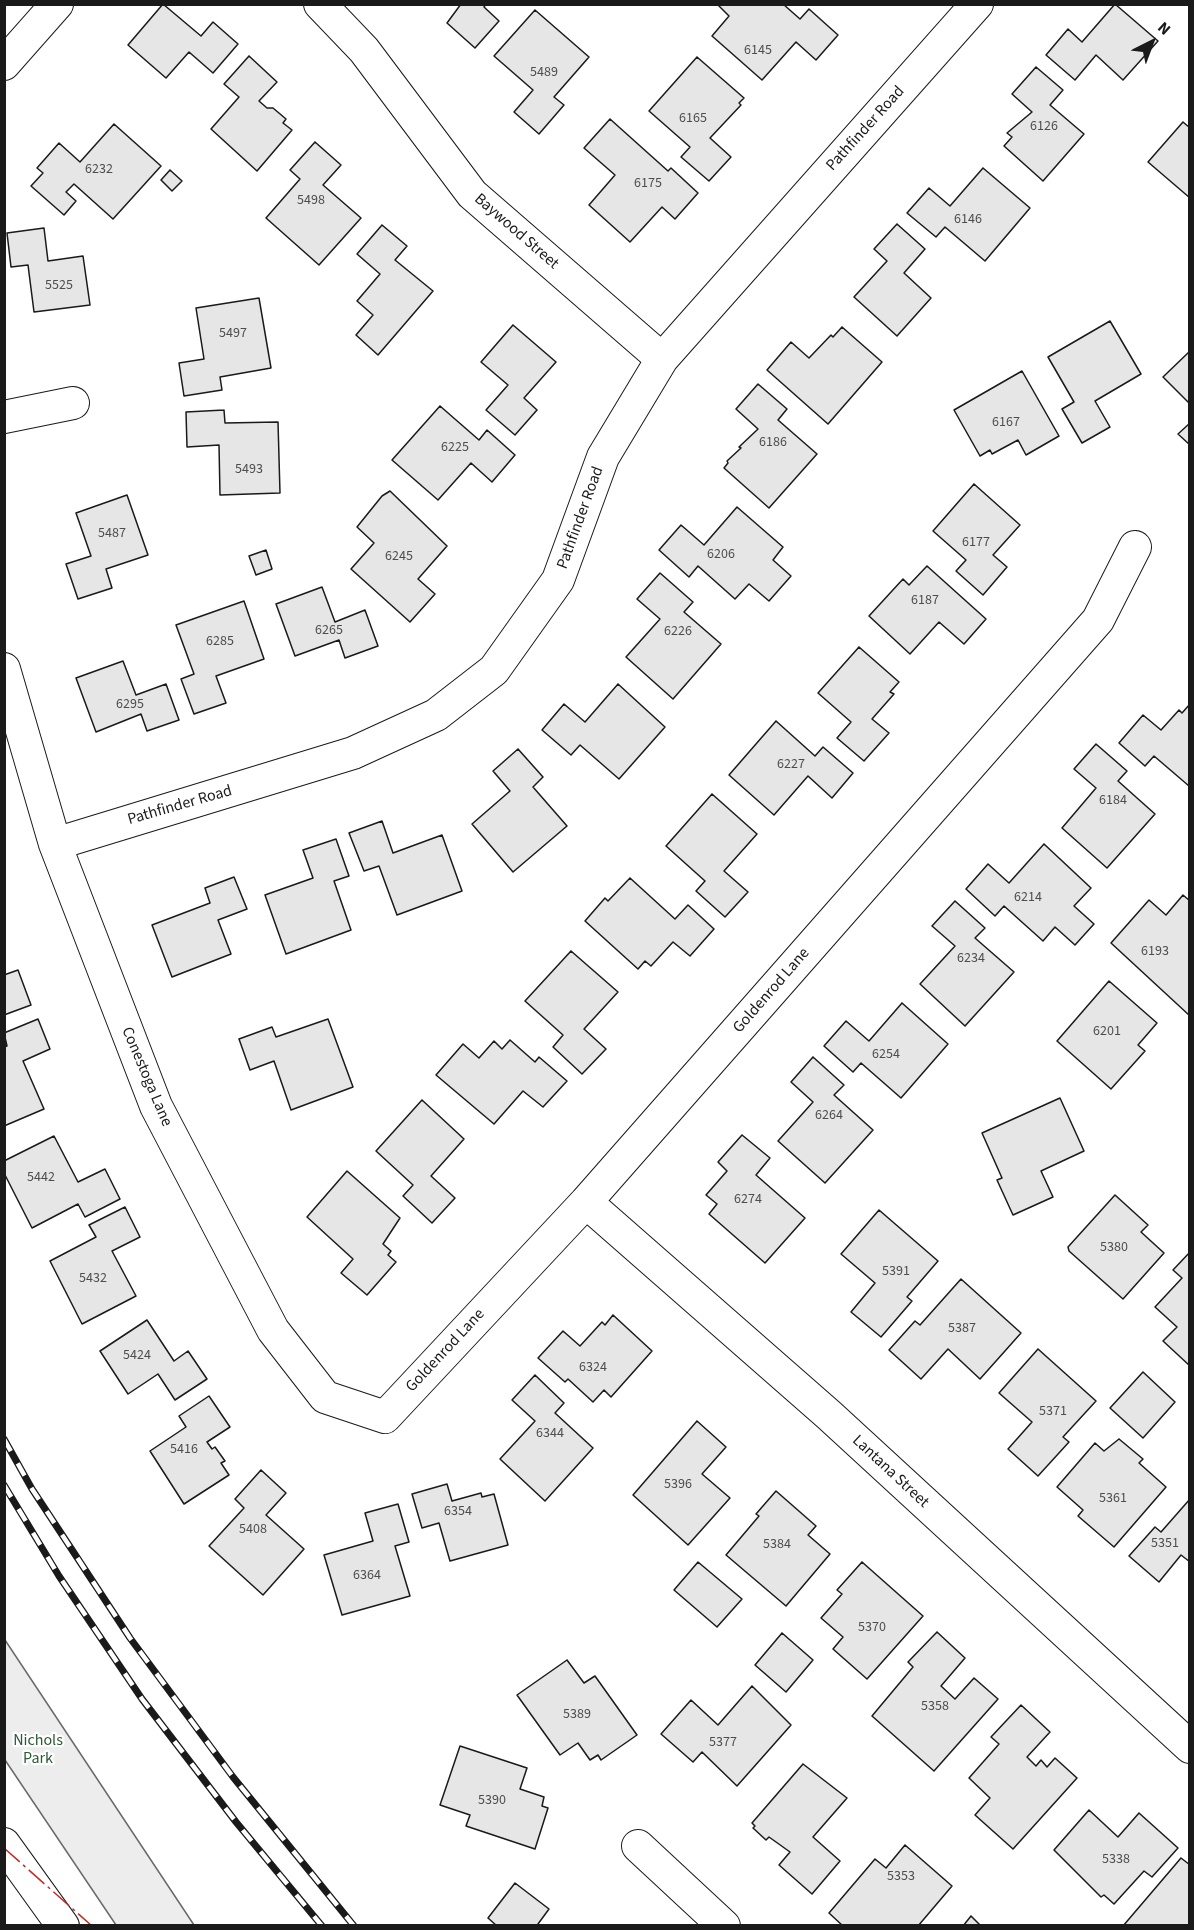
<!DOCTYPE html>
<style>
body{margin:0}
#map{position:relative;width:1194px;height:1930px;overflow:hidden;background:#fff;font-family:"Source Sans 3",sans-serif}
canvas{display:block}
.frame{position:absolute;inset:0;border:6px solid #1a1a1a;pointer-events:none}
.north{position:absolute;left:1122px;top:12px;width:60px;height:60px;-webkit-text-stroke:4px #fff;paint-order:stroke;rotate:42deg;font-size:16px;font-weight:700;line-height:24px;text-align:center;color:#1a1a1a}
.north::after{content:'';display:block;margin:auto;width:21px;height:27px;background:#1a1a1a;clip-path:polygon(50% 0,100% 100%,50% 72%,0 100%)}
</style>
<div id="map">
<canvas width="1194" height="1930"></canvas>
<div class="frame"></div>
<div class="north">N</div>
</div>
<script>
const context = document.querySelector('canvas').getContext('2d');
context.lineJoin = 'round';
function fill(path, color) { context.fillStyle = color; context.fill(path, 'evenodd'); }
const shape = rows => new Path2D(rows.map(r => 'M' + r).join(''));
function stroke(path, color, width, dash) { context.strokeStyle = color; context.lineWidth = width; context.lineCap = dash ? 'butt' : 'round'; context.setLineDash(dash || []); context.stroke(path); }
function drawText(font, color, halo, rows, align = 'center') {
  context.font = font + ' "Source Sans 3",sans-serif'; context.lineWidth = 4.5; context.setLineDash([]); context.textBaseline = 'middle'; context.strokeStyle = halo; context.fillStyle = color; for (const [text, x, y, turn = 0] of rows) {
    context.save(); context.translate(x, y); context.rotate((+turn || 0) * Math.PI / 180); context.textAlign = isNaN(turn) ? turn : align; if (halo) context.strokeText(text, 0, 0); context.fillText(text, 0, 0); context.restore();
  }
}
const built = shape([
 [5,1640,194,1925,116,1925,5,1760,5,1640]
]);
fill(built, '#ededed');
stroke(built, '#6a6a6a', 1.5);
const building = shape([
 [163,4,201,36,213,22,238,44,213,73,189,52,166,78,128,45,163,4],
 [461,4,486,4,484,7,499,21,475,48,447,23,461,4],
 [783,4,800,19,809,9,838,35,816,60,796,42,762,80,712,36,729,16,718,5,783,4],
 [1115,4,1158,41,1123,80,1096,55,1075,80,1046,55,1068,29,1082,42,1115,4],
 [535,10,589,57,554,97,564,105,539,134,514,112,533,90,494,56,535,10],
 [249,56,277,82,259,101,267,108,273,108,286,119,283,123,292,130,257,171,211,129,239,97,224,84,249,56],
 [697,57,744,98,739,103,741,105,710,138,731,157,709,181,681,157,690,147,649,111,697,57],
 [1036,67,1063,90,1050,105,1084,134,1043,181,1004,146,1012,137,1007,133,1032,112,1012,94,1036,67],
 [610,119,668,171,671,168,698,193,675,219,662,207,630,242,589,205,615,175,584,148,610,119],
 [1183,122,1190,128,1190,198,1148,162,1183,122],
 [114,124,161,166,113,219,74,184,66,192,76,201,64,215,31,186,43,173,37,168,59,143,80,162,114,124],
 [315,142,341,165,323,185,361,218,319,265,266,218,300,179,290,170,315,142],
 [983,168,1030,208,985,261,945,227,936,237,907,213,929,188,950,206,983,168],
 [170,170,182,181,172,191,161,180,170,170],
 [897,224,925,249,904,273,931,298,897,336,854,297,887,261,874,249,897,224],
 [382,225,407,246,395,260,433,291,378,355,356,335,373,315,357,301,380,274,357,254,382,225],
 [44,228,48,261,83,256,90,305,34,312,28,265,11,267,7,233,44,228],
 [259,298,271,368,220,377,222,390,184,396,179,363,204,359,196,308,259,298],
 [1110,321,1141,374,1095,401,1110,427,1082,443,1062,409,1074,402,1048,357,1110,321],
 [513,325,556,362,524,398,537,410,515,435,486,410,508,385,481,362,513,325],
 [842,327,882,362,828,424,767,370,791,342,809,358,831,335,833,337,842,327],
 [1190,351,1190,404,1163,377,1190,351],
 [1022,371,1059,436,1026,455,1018,440,992,454,990,450,980,456,954,410,1022,371],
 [758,384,787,409,778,420,817,454,769,508,724,468,728,463,727,461,741,448,739,447,758,429,736,409,758,384],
 [440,406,479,440,487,430,515,455,492,482,471,463,438,500,392,460,440,406],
 [224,410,225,423,278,422,280,493,220,495,219,445,187,447,186,412,224,410],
 [1190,423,1190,445,1178,434,1190,423],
 [974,484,1020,525,993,555,1007,567,983,595,956,571,966,560,933,531,974,484],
 [390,491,447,546,418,579,435,594,410,622,351,569,374,543,357,527,382,496,390,491],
 [127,495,148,555,106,569,112,588,78,599,66,564,91,556,76,513,127,495],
 [737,507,783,547,773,560,791,576,769,601,749,584,735,599,698,566,689,577,659,550,681,525,704,545,737,507],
 [266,550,272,569,256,575,249,556,266,550],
 [927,566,986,619,964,644,939,622,910,654,869,616,903,579,909,585,927,566],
 [660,573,693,602,684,612,721,644,673,699,626,657,660,619,637,599,660,573],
 [322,587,335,622,365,610,378,646,345,658,339,640,295,656,276,604,322,587],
 [244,601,264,659,216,676,226,703,194,714,181,679,194,674,176,625,244,601],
 [859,647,899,682,890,692,894,694,872,719,889,733,864,761,837,738,851,722,818,693,859,647],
 [123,661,136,695,166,684,179,720,147,731,141,714,96,732,76,678,123,661],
 [618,684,665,727,619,779,580,745,571,755,542,730,564,704,585,722,618,684],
 [1190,704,1190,786,1189,786,1154,756,1145,766,1119,743,1143,715,1161,730,1179,710,1182,713,1190,704],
 [776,721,815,756,823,747,853,773,832,798,808,776,774,815,729,775,776,721],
 [1096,744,1127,771,1118,781,1155,814,1107,868,1062,828,1096,788,1074,769,1096,744],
 [518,749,543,777,533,787,567,826,513,872,472,824,510,791,493,771,518,749],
 [712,794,757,834,724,871,748,892,725,917,696,891,705,881,666,846,712,794],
 [382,821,393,853,442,835,462,891,397,915,379,866,364,871,349,833,382,821],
 [336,839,349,876,334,881,351,930,286,954,265,895,313,878,303,850,336,839],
 [1044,844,1091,888,1074,906,1094,924,1075,945,1055,927,1043,941,1004,906,995,916,966,889,988,864,1009,883,1044,844],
 [234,877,247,909,218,920,231,954,172,977,152,925,210,903,205,888,234,877],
 [630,878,675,919,688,905,714,929,690,956,673,942,651,966,645,961,638,969,585,921,605,898,608,901,630,878],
 [1183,895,1190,901,1190,1016,1111,943,1149,900,1166,915,1183,895],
 [955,901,985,928,975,938,1014,972,965,1026,920,984,955,946,932,926,955,901],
 [571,951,618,992,584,1029,606,1049,582,1074,553,1047,563,1035,525,1001,571,951],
 [18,970,31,1005,4,1015,4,975,18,970],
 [1109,981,1157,1023,1138,1045,1145,1051,1111,1089,1057,1041,1109,981],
 [902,1003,948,1044,901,1098,861,1063,853,1072,824,1046,846,1021,869,1041,902,1003],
 [38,1019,50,1049,23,1061,44,1109,4,1126,4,1047,7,1046,4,1033,38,1019],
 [328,1019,353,1087,291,1110,274,1061,250,1070,239,1039,272,1027,276,1037,328,1019],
 [510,1040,535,1062,539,1057,567,1081,543,1107,523,1091,494,1124,436,1075,463,1044,479,1058,494,1041,502,1049,510,1040],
 [813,1057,844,1085,834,1095,873,1130,825,1183,778,1141,813,1102,791,1082,813,1057],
 [1060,1098,1084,1151,1041,1171,1053,1197,1013,1215,997,1180,1002,1178,982,1133,1060,1098],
 [422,1100,464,1139,431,1176,455,1198,432,1223,403,1196,413,1185,376,1151,422,1100],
 [742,1135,770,1158,756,1175,805,1218,765,1263,709,1214,717,1204,706,1195,727,1171,718,1162,742,1135],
 [54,1136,78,1182,105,1169,120,1199,85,1217,78,1204,32,1228,4,1173,4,1161,54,1136],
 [347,1171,400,1218,383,1244,391,1251,388,1255,396,1262,367,1295,341,1273,353,1259,307,1217,347,1171],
 [1115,1195,1148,1225,1141,1232,1164,1253,1123,1299,1069,1251,1068,1247,1115,1195],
 [125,1207,140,1237,112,1251,136,1296,82,1324,50,1261,96,1237,89,1225,125,1207],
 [879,1210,938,1261,907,1297,912,1301,881,1337,851,1312,875,1283,841,1254,879,1210],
 [1190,1252,1190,1366,1163,1341,1177,1327,1155,1307,1182,1278,1173,1270,1190,1252],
 [961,1279,1021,1333,980,1379,948,1349,921,1379,889,1350,915,1321,920,1325,961,1279],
 [613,1315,652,1351,611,1397,604,1390,593,1402,568,1379,565,1382,538,1358,563,1331,580,1346,602,1322,605,1325,613,1315],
 [147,1320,174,1361,188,1351,207,1379,175,1400,158,1374,128,1394,100,1351,147,1320],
 [1038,1349,1096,1401,1063,1437,1069,1442,1038,1476,1008,1449,1032,1422,999,1393,1038,1349],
 [1143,1372,1175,1402,1143,1438,1110,1408,1143,1372],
 [535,1375,564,1403,555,1413,593,1448,545,1501,500,1459,535,1421,512,1400,535,1375],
 [209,1396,230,1427,207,1442,212,1449,215,1447,225,1461,221,1463,229,1475,184,1504,150,1451,186,1427,179,1416,209,1396],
 [697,1421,726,1447,702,1474,730,1498,688,1545,633,1495,697,1421],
 [1119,1439,1143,1459,1139,1463,1166,1487,1114,1547,1078,1516,1083,1510,1057,1487,1095,1443,1104,1451,1119,1439],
 [261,1470,286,1493,266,1515,304,1549,263,1595,209,1546,244,1508,235,1499,261,1470],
 [447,1484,452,1501,481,1493,482,1497,494,1494,508,1545,450,1561,439,1523,422,1528,412,1494,447,1484],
 [776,1491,816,1526,808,1535,830,1554,786,1606,726,1555,759,1516,756,1514,776,1491],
 [1190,1499,1190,1562,1181,1555,1159,1582,1129,1556,1155,1527,1161,1532,1190,1499],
 [398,1504,409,1542,395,1546,410,1596,342,1615,324,1555,373,1541,365,1513,398,1504],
 [698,1562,742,1599,717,1627,674,1590,698,1562],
 [862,1562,923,1616,867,1679,833,1649,843,1637,821,1618,842,1594,837,1590,862,1562],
 [937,1632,965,1658,941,1686,955,1699,974,1678,998,1699,934,1771,872,1716,913,1667,908,1662,937,1632],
 [782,1633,813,1660,786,1692,755,1665,782,1633],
 [567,1660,584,1683,595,1676,637,1735,601,1760,598,1755,590,1760,578,1743,560,1755,517,1695,567,1660],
 [752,1686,791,1725,737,1786,702,1752,693,1762,661,1734,691,1700,718,1725,752,1686],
 [1021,1705,1050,1732,1027,1757,1036,1766,1041,1760,1047,1767,1055,1758,1077,1778,1013,1849,975,1815,990,1798,969,1778,999,1744,991,1737,1021,1705],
 [460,1746,527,1768,520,1789,544,1797,542,1806,548,1808,535,1849,466,1826,470,1815,440,1805,460,1746],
 [803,1764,847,1798,813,1837,840,1861,812,1894,779,1865,790,1852,769,1837,766,1840,753,1828,755,1826,752,1823,803,1764],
 [1089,1810,1118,1837,1139,1813,1178,1848,1152,1877,1144,1871,1114,1904,1104,1895,1101,1897,1054,1850,1089,1810],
 [905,1845,952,1886,918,1926,843,1926,829,1913,875,1859,886,1868,905,1845],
 [1181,1858,1190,1865,1190,1926,1123,1926,1181,1858],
 [515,1883,549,1909,538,1924,540,1926,497,1926,488,1918,515,1883],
 [971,1916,981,1926,963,1926,971,1916]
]);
fill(building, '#e6e6e6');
stroke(building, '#1a1a1a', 1.5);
const street = shape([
 [320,4,364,50,472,194,662,359],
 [4,64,57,4],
 [4,417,73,403],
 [4,669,55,844,156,1106,273,1330,325,1397,385,1417,586,1202,1098,620,1135,547],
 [55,844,353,753,436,715,494,670,558,580,603,457,662,359,977,4],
 [586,1202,829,1415,1190,1747],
 [4,1844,63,1926],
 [638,1846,724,1926]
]);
stroke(street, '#1a1a1a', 34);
stroke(street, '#fff', 32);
const rail = shape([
 [4,1439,32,1489,130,1638,233,1777,354,1926],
 [4,1485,59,1576,142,1699,236,1822,322,1926]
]);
stroke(rail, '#1a1a1a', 7);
stroke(rail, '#fff', 4.5, [14]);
stroke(shape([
 [4,1848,92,1926]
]), '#c62828', 1.5, [21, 4.5, 3, 4.5]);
drawText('14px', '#4d4d4d', null, [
 ["6145",758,51],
 ["5489",544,73],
 ["6165",693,119],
 ["6126",1044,127],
 ["6232",99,170],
 ["6175",648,184],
 ["5498",311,201],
 ["6146",968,220],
 ["5525",59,286],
 ["5497",233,334],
 ["6167",1006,423],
 ["6186",773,443],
 ["6225",455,448],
 ["5493",249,470],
 ["5487",112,534],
 ["6177",976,543],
 ["6206",721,555],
 ["6245",399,557],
 ["6187",925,601],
 ["6265",329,631],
 ["6226",678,632],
 ["6285",220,642],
 ["6295",130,705],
 ["6227",791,765],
 ["6184",1113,801],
 ["6214",1028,898],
 ["6193",1155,952],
 ["6234",971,959],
 ["6201",1107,1032],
 ["6254",886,1055],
 ["6264",829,1116],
 ["5442",41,1178],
 ["6274",748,1200],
 ["5380",1114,1248],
 ["5391",896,1272],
 ["5432",93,1279],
 ["5387",962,1329],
 ["5424",137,1356],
 ["6324",593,1368],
 ["5371",1053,1412],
 ["6344",550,1434],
 ["5416",184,1450],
 ["5396",678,1485],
 ["5361",1113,1499],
 ["6354",458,1512],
 ["5408",253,1530],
 ["5351",1165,1544],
 ["5384",777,1545],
 ["6364",367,1576],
 ["5370",872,1628],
 ["5358",935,1707],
 ["5389",577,1715],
 ["5377",723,1743],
 ["5390",492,1801],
 ["5338",1116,1860],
 ["5353",901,1877]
]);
drawText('16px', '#1a1a1a', '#fff', [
 ["Pathfinder Road",866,129,-48],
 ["Baywood Street",516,232,41],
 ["Pathfinder Road",581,518,-70],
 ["Pathfinder Road",180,806,-16],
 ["Goldenrod Lane",772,991,-49],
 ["Conestoga Lane",146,1077,67],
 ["Goldenrod Lane",446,1351,-47],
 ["Lantana Street",890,1472,43]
]);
drawText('16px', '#2b5a34', '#fff', [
 ["Nichols",38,1741],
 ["Park",38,1759]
]);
</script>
